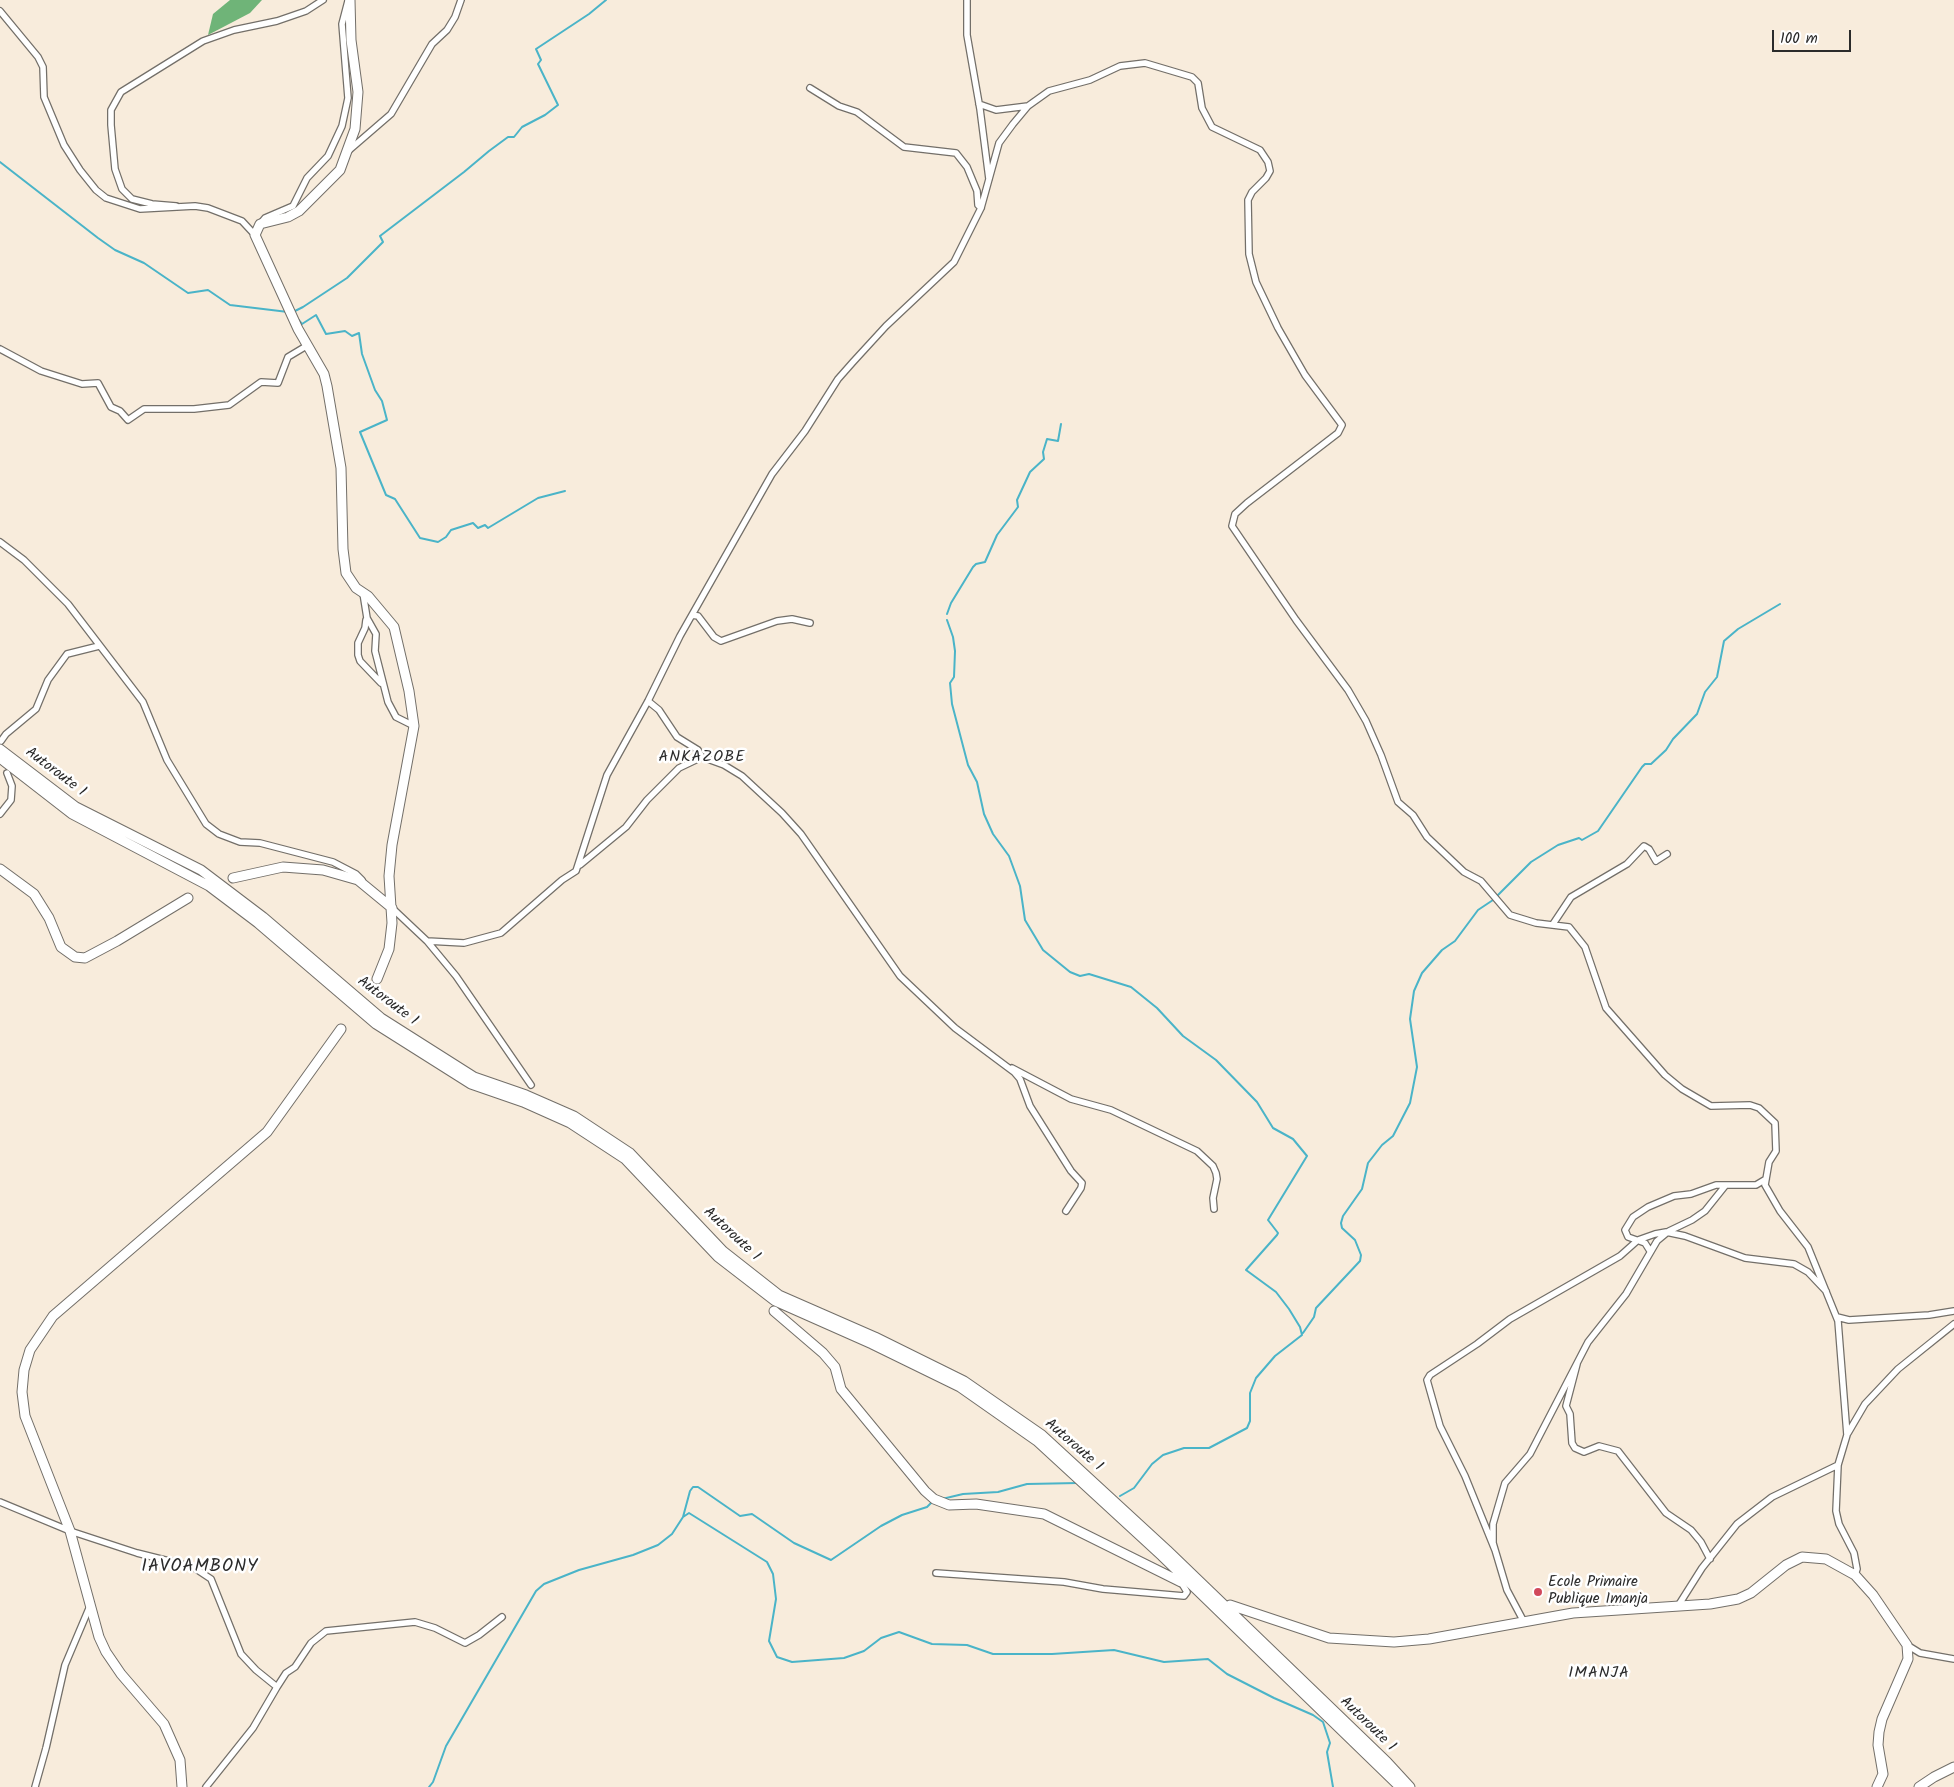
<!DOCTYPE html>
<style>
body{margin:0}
#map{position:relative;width:1954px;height:1787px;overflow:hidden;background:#f8ecdc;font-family:Kalam,sans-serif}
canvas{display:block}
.scale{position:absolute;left:1772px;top:30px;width:79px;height:22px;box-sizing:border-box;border:2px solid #2b2b2b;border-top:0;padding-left:6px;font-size:15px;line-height:18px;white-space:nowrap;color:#2b2b2b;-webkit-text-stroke:4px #fff;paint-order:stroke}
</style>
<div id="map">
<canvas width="1954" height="1787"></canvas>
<div class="scale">100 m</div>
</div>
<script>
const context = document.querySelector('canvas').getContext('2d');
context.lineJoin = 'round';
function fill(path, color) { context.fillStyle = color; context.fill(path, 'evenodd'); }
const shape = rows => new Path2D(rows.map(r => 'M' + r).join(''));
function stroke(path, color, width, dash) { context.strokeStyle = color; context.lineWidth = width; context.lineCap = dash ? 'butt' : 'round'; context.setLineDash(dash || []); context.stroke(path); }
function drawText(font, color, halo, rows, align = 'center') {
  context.font = font + ' Kalam,sans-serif'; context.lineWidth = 5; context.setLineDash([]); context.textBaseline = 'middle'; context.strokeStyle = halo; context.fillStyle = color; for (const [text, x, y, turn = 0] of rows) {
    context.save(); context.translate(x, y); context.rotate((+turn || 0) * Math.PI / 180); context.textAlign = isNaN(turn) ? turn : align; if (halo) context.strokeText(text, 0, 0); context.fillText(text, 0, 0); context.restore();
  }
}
fill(shape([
 [230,0,262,0,250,13,208,35,213,14]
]), '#6fb478');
stroke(shape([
 [0,162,98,238,115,250,144,263,188,293,208,290,230,305,288,312],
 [293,312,303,307,347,278,383,242,380,236,464,172,489,151,508,137,514,137,522,127,545,115,558,105,538,64,541,60,536,49,589,14,606,0],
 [297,318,302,324,316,315,326,334,345,331,352,336,359,333,362,354,375,390,382,401,387,420,360,432,386,495,395,499,420,538,438,542,446,537,451,530,473,523,478,528,485,525,488,528,538,498,565,491],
 [947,614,951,603,973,567,976,564,985,562,997,535,1018,507,1017,500,1030,472,1044,459,1043,452,1047,439,1058,441,1061,424],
 [947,620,953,637,955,651,954,677,950,683,952,704,968,765,977,782,984,814,993,834,1009,856,1020,886,1025,920,1043,950,1070,972,1080,976,1089,974,1131,987,1157,1008,1183,1036,1216,1060,1257,1102,1273,1128,1293,1139,1307,1156,1268,1220,1278,1233,1277,1235,1246,1270,1276,1292,1289,1309,1300,1327,1302,1335,1275,1356,1256,1378,1250,1393,1250,1421,1247,1428,1209,1448,1184,1448,1163,1455,1152,1464,1134,1488,1120,1496],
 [1498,895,1531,862,1558,845,1579,838,1582,840,1598,831,1642,767,1645,764,1651,764,1666,750,1673,739,1697,714,1705,692,1717,677,1724,641,1738,629,1780,604],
 [1303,1333,1314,1317,1316,1308,1360,1261,1361,1255,1355,1240,1342,1228,1341,1223,1343,1216,1362,1189,1368,1163,1382,1145,1393,1136,1410,1103,1417,1067,1410,1019,1414,991,1422,973,1442,950,1455,941,1478,910,1493,900],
 [942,1499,963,1494,998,1492,1027,1484,1078,1483],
 [683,1517,690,1491,693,1487,698,1487,740,1516,752,1514,794,1543,831,1560,881,1526,902,1515,927,1507,932,1502],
 [429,1787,433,1782,446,1746,536,1591,544,1584,579,1570,633,1555,658,1545,672,1534,683,1517,689,1513,767,1562,773,1574,776,1599,769,1641,777,1657,792,1662,844,1658,864,1651,881,1638,899,1632,932,1644,967,1645,993,1654,1052,1654,1114,1650,1164,1662,1208,1659,1227,1674,1274,1698,1313,1715,1323,1722,1330,1743,1327,1752,1333,1787]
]), '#4ab4c8', 2);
const street = shape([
 [967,0,967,35,980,109,989,179],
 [0,11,38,57,43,67,44,97,64,145,80,170,96,190,106,198,140,209,195,206,208,208,242,221,255,235],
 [810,88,839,106,857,112,904,147,956,153,967,167,977,191,978,205,981,208],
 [979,104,996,110,1028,106],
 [347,152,391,114,432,44,447,30,455,17,461,0],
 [176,206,152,204,132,199,122,189,115,169,111,125,111,110,121,92,203,41,234,30,277,21,306,11,323,0],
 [260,224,265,218,293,206,307,178,328,156,342,126,348,98,342,24,348,1],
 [0,349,41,371,82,384,98,383,111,407,120,411,128,420,144,409,194,409,229,405,261,382,278,383,288,357,308,345],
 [0,542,24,560,68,604,143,702,167,760,206,824,219,834,240,842,260,843,333,862,356,874,362,880],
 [363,593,367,618,376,634,375,651,388,702,396,717,414,726],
 [692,615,698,616,714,637,721,641,777,621,792,619,810,623],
 [366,620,365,628,358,643,358,655,360,661,381,683],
 [648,701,659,710,677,737,698,750,702,757,724,765,742,776,782,813,801,834,900,976,955,1028,1014,1072,1020,1079,1030,1106,1071,1171,1082,1183,1081,1188,1066,1211],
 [1,741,6,734,36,709,48,680,67,654,99,646],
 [0,814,11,800,12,786,7,773],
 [580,865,626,827,647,800,679,768,702,757],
 [392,908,427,941,464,943,501,933,562,880,576,871,607,775,648,701,680,636,772,474,805,431,838,379,853,362,886,326,954,262,981,208,999,143,1013,124,1028,106,1049,91,1090,80,1120,66,1145,63,1192,77,1198,83,1202,108,1212,127,1260,150,1268,162,1270,171,1266,178,1252,192,1248,200,1249,254,1256,282,1278,328,1305,375,1342,425,1338,433,1247,503,1235,514,1232,526,1296,620,1348,690,1366,721,1381,755,1398,802,1413,815,1427,837,1464,872,1481,881,1510,915,1536,923,1569,927,1585,947,1606,1008,1665,1075,1682,1089,1711,1106,1750,1105,1759,1108,1775,1123,1776,1151,1769,1162,1765,1185,1780,1211,1808,1247,1838,1321,1847,1435,1838,1465,1836,1511,1839,1524,1854,1553,1857,1569,1855,1575],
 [1553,924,1571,897,1627,864,1644,846,1649,849,1656,861,1667,854],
 [427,941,456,976,531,1085],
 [1012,1068,1071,1099,1111,1110,1197,1151,1213,1166,1216,1173,1217,1179,1213,1198,1214,1209],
 [1650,1251,1645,1243,1628,1237,1625,1230,1633,1217,1648,1207,1674,1196,1691,1194,1716,1185,1756,1185,1766,1179],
 [1837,1317,1849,1320,1929,1315,1954,1311],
 [1577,1364,1566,1406,1570,1414,1572,1443,1575,1448,1584,1452,1599,1446,1618,1451,1666,1513,1691,1530,1701,1542,1710,1559],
 [1848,1433,1865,1404,1898,1369,1954,1324],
 [0,1502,70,1531,137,1553,193,1567,211,1579,241,1654,256,1670,277,1687,253,1728,206,1787],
 [1495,1550,1465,1476,1440,1426,1427,1380,1430,1375,1477,1344,1510,1319,1620,1256,1638,1240,1655,1234,1666,1232,1685,1236,1745,1258,1794,1264,1808,1272,1826,1291],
 [936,1573,1064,1582,1103,1589,1184,1596,1187,1592,1181,1582],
 [1678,1606,1702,1568,1737,1524,1772,1497,1838,1465],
 [1524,1622,1507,1590,1493,1543,1493,1524,1505,1483,1530,1454,1588,1342,1626,1294,1657,1241,1669,1231,1692,1220,1705,1211,1725,1186],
 [1907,1645,1920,1653,1954,1659],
 [277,1687,286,1673,295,1667,311,1643,326,1631,415,1622,435,1628,465,1643,479,1635,502,1617],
 [35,1787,46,1748,65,1665,90,1606]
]);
const secondary = shape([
 [350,0,351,40,358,92,355,129,340,170,299,211,288,217,260,224,255,235,298,329,324,374,327,386,341,468,343,549,346,573,356,588,368,596,394,627,409,691,414,726,392,845,389,876,392,923,389,949,377,979],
 [0,749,76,807,201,870,263,917,381,1018,474,1077,526,1095,574,1116,630,1153,723,1251,779,1295,875,1337,964,1381,1042,1435,1167,1550,1387,1762,1410,1787],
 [0,758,72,814,209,886,258,923,376,1024,471,1084,523,1102,570,1123,625,1159,718,1257,775,1301,872,1344,960,1387,1037,1441,1162,1556,1400,1787],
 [0,869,34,894,49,918,61,947,75,957,85,958,117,941,188,898],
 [233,878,283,867,323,870,358,880,392,908],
 [774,1311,823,1353,835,1367,841,1389,925,1491,934,1499,949,1505,976,1504,1044,1514,1181,1582],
 [1230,1605,1329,1638,1394,1642,1429,1639,1573,1613,1710,1604,1738,1599,1751,1593,1786,1565,1802,1557,1826,1559,1855,1575,1873,1595,1907,1645,1908,1659,1882,1719,1879,1732,1878,1745,1883,1774,1877,1787],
 [182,1787,180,1760,164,1724,121,1674,106,1652,99,1637,70,1531,25,1416,22,1392,24,1370,30,1350,53,1316,267,1132,341,1029],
 [1919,1787,1934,1777,1954,1767]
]);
stroke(street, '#736f69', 8);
stroke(secondary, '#736f69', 11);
stroke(street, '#fff', 5.5);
stroke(secondary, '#fff', 9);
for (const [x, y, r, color] of [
 [1538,1592,5,"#d1495b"]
]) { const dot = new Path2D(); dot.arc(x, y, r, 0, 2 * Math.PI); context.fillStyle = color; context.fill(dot); stroke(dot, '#fff', 2); }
drawText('15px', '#2b2b2b', '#fff', [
 ["Autoroute 1",55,773,37],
 ["Autoroute 1",387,1002,37],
 ["Autoroute 1",731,1235,43],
 ["Autoroute 1",1073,1446,41],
 ["Autoroute 1",1367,1725,44]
]);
drawText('15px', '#2b2b2b', '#fff', [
 ["Ecole Primaire",1548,1583],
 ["Publique Imanja",1548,1600]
], 'left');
context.letterSpacing = '1px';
drawText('16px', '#2b2b2b', '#fff', [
 ["ANKAZOBE",702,758],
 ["IMANJA",1599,1674]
]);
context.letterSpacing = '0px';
context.letterSpacing = '1px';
drawText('18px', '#2b2b2b', '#fff', [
 ["IAVOAMBONY",200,1568]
]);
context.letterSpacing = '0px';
</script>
